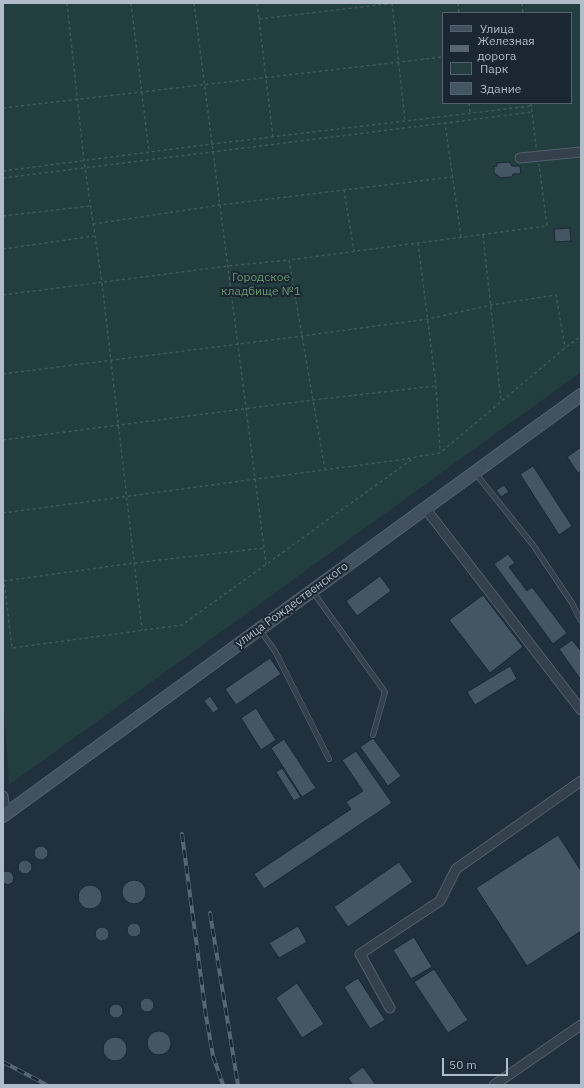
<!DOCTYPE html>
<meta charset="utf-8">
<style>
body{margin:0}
#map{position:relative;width:584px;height:1088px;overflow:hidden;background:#20303d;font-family:"IBM Plex Sans",sans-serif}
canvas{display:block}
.frame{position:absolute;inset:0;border:4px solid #b0bcc9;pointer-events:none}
.legend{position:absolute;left:442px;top:12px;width:130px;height:92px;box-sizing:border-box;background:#1a2631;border:1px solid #56626e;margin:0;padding:5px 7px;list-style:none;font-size:12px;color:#b0bcc9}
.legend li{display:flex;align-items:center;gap:8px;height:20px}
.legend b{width:20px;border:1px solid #56626e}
.scale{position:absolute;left:442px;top:1058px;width:66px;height:18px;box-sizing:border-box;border:2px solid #b0bcc9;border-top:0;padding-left:5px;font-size:12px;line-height:14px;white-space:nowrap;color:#b0bcc9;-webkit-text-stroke:3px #1a2631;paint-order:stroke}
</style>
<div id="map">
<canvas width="584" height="1088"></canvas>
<div class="frame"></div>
<ul class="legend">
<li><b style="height:5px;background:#425160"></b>Улица</li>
<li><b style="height:5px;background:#566674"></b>Железная дорога</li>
<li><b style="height:11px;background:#223e3e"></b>Парк</li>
<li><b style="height:11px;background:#445564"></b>Здание</li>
</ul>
<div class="scale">50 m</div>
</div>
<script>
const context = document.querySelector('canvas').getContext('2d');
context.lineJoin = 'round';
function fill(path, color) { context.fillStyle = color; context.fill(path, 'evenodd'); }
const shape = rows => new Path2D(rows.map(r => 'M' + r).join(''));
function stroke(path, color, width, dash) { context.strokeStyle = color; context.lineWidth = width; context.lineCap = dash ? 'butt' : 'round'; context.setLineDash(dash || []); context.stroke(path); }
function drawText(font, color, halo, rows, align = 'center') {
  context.font = font + ' "IBM Plex Sans",sans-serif'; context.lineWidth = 4; context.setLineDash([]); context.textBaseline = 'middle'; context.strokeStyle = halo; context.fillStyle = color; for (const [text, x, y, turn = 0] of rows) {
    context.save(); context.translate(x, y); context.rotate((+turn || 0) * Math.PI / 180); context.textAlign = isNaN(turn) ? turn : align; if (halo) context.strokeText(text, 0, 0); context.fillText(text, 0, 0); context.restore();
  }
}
fill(shape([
 [3,3,581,3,581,372,9,785,3,692],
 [443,13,571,13,571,103,443,103]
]), '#223e3e');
const building = shape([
 [509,162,512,166,520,166,521,174,513,174,512,177,509,177,501,178,494,173,494,167,497,166,497,163,509,162],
 [570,228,571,241,555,242,554,229,570,228],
 [581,447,581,471,578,473,567,457,581,447],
 [533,466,572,526,559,535,520,474,533,466],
 [504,485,509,492,501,497,496,490,504,485],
 [508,554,515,563,509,567,527,591,532,587,567,633,553,644,494,564,508,554],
 [380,576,391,591,357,616,346,601,380,576],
 [483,595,523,647,490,673,449,620,483,595],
 [572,640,581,651,581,680,559,649,572,640],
 [270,658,281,674,236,705,225,689,270,658],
 [510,666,517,679,475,705,467,692,510,666],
 [210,696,219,709,213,713,204,701,210,696],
 [256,708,276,740,261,750,241,718,256,708],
 [373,738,401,776,388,786,360,747,373,738],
 [284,739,316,788,302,797,271,748,284,739],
 [356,751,392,803,264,889,254,874,351,809,346,802,363,791,342,760,356,751],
 [282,768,301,797,294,801,276,772,282,768],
 [558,835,581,871,581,931,527,966,476,888,558,835],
 '34 853a7 7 0 1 1 14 0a7 7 0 1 1-14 0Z',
 '18 867a7 7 0 1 1 14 0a7 7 0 1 1-14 0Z',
 [399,862,413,882,348,927,334,907,399,862],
 [6,871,11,872,14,877,13,882,8,885,3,883,3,872,6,871],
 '122 892a12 12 0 1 1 24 0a12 12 0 1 1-24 0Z',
 '78 897a12 12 0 1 1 24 0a12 12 0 1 1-24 0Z',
 '127 930a7 7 0 1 1 14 0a7 7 0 1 1-14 0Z',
 [298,926,307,942,279,958,269,943,298,926],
 '95 934a7 7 0 1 1 14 0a7 7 0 1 1-14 0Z',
 [414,937,432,967,411,979,393,950,414,937],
 [434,969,468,1020,448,1033,414,982,434,969],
 [358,978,385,1020,370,1029,344,987,358,978],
 [297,983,324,1024,302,1038,276,998,297,983],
 '140 1005a7 7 0 1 1 14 0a7 7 0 1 1-14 0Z',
 '109 1011a7 7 0 1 1 14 0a7 7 0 1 1-14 0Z',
 '147 1043a12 12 0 1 1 24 0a12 12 0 1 1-24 0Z',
 '103 1049a12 12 0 1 1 24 0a12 12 0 1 1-24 0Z',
 [363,1067,376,1085,353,1085,348,1078,363,1067]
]);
fill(building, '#445564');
stroke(building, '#1c2834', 1);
const service = shape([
 [476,474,533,545,572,603,581,621],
 [313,592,385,692,373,735],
 [260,630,275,651,329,759]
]);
const minor = shape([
 [520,158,581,152],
 [425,508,581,710],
 [3,796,4,804,7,813],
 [390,1008,360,954,440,901,456,869,581,781],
 [494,1085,581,1025]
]);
const secondary = shape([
 [3,816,581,395]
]);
stroke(service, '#535f6b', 6);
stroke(minor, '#535f6b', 11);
stroke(secondary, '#535f6b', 14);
stroke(shape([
 [67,3,84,161,102,283,142,630],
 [131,3,149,152],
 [194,3,266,564],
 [257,3,273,137],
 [392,3,405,120],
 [458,3,459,13],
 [522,3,523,13],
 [259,19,395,3],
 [469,103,470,113],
 [531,103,536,147],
 [3,108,443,57],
 [3,171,212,144,531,106],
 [3,178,445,123],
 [344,190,354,251],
 [3,216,90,206],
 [93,224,220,205,452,177],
 [483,235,501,401],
 [461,237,445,123,532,112],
 [418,243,436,386,440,452],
 [3,249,94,236],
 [3,295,228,266,289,260],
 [3,374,302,336,428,319,491,305,556,295,565,347],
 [3,440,313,400,436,386],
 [325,470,289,260,547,226,539,164],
 [3,513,413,458],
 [3,572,12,648,182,625,415,457,440,453,565,348,581,336],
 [4,581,134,563,264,548]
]), '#405a5a', 1.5, [3, 3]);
stroke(service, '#34414d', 4.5);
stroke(minor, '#34414d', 9);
stroke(secondary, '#425160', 12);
const rail = shape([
 [182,834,206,1016,213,1056,223,1085],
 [210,913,238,1085],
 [3,1062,47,1085]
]);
stroke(rail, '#566674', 4);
stroke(rail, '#1a2631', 2.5, [8]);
drawText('12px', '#659c6b', '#1a2631', [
 ["Городское",261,278],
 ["кладбище №1",261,292]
]);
drawText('12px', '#b0bcc9', '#1a2631', [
 ["улица Рождественского",292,605,-36]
]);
</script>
